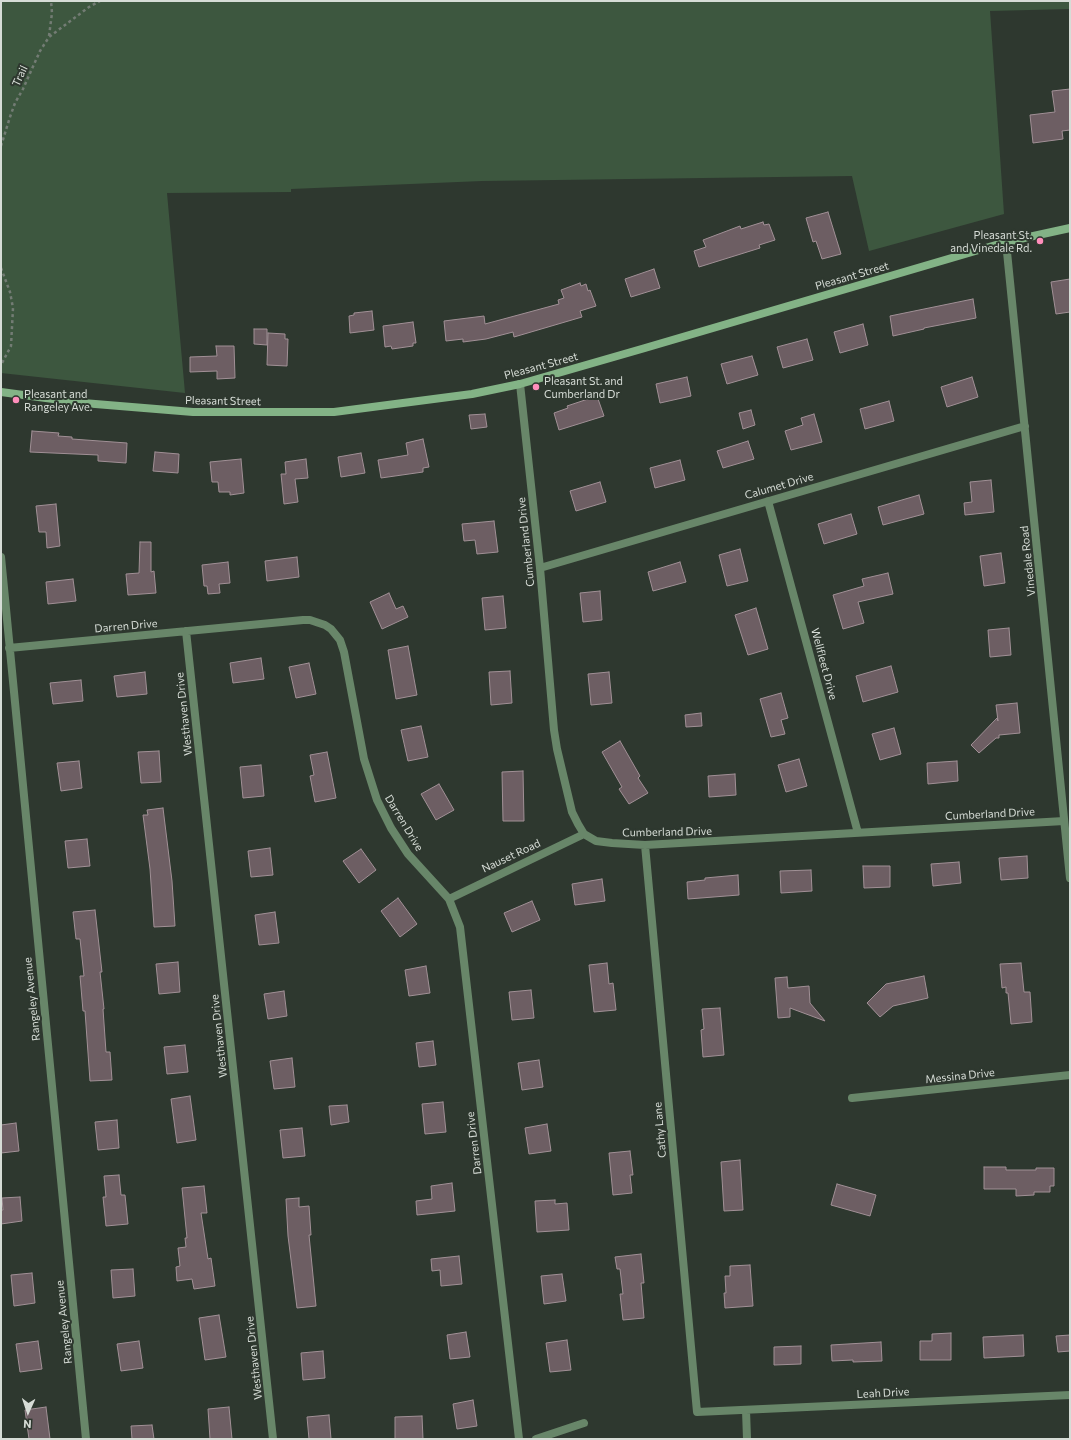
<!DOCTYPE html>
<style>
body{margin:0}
#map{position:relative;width:1071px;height:1440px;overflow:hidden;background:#2e382f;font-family:Commissioner,sans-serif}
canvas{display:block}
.frame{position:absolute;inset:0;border:2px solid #d6dcd6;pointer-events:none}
.north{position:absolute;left:8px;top:1392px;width:40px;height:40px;-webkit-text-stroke:3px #2e382f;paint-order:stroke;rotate:183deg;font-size:11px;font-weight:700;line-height:16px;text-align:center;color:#d6dcd6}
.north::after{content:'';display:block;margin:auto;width:14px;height:18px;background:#d6dcd6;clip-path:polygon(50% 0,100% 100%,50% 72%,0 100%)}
</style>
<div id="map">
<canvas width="1071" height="1440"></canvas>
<div class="frame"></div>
<div class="north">N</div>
</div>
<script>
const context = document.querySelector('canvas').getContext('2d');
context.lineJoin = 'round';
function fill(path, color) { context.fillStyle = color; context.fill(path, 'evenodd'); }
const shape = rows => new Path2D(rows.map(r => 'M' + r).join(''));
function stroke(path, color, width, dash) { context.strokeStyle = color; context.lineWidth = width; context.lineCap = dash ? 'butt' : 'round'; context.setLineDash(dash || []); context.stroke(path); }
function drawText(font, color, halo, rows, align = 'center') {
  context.font = font + ' Commissioner,sans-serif'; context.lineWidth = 4; context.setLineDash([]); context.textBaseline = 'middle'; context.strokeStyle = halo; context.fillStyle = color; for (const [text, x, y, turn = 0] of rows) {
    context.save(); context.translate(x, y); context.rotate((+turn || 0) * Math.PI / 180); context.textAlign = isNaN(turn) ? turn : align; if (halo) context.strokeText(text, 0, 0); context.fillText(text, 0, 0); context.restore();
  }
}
fill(shape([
 [1,1,1070,1,1070,9,990,11,1004,214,869,251,852,176,482,181,291,189,291,192,167,193,185,393,1,373]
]), '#3d573f');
const building = shape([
 [1070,89,1070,130,1062,131,1063,139,1033,143,1030,115,1055,112,1052,91,1070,89],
 [828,212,841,254,822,259,816,241,813,242,806,218,828,212],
 [763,222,764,225,769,224,775,240,759,245,760,248,699,267,694,251,706,247,703,240,740,226,741,229,763,222],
 [654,269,660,288,631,297,625,279,654,269],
 [1070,279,1070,312,1056,314,1051,282,1070,279],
 [580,283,581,286,586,284,588,291,590,290,596,306,580,311,582,317,514,337,513,332,486,339,463,342,463,339,446,341,444,321,484,316,485,324,559,304,558,300,564,298,561,290,580,283],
 [973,299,976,318,924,328,924,329,893,336,890,316,973,299],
 [372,311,374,330,350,333,349,316,354,315,354,313,372,311],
 [413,322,416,343,413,343,413,346,392,349,391,346,385,347,383,326,413,322],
 [863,324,868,345,840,353,834,332,863,324],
 [254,329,267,329,267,345,254,344,254,329],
 [268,333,285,334,285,339,288,339,287,366,267,365,268,333],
 [807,339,813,360,783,368,777,347,807,339],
 [216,346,234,346,235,378,217,379,217,371,190,372,190,357,217,356,216,346],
 [752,356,758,375,727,384,721,364,752,356],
 [687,377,691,396,660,403,656,384,687,377],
 [972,377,978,397,947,407,941,387,972,377],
 [597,396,604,416,559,430,554,413,568,408,567,406,597,396],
 [889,401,894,421,865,429,860,409,889,401],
 [751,410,755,425,743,429,739,413,751,410],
 [485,414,487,427,471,429,469,415,485,414],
 [814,414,822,442,791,450,785,431,803,425,801,418,814,414],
 [32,431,59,433,58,436,72,437,72,439,127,443,126,463,98,461,98,455,30,452,32,431],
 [423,439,429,467,423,468,423,472,381,478,378,460,408,455,406,443,423,439],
 [748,441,754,459,723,468,717,451,748,441],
 [155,452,179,454,178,473,153,471,155,452],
 [361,453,365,473,341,477,338,457,361,453],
 [241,459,244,493,230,495,230,492,219,492,218,482,212,482,210,462,241,459],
 [306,459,308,478,295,479,298,502,284,504,281,474,286,474,285,462,306,459],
 [680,460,685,480,655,488,650,468,680,460],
 [991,480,994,512,965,515,964,503,972,502,970,482,991,480],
 [600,482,606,502,576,511,570,491,600,482],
 [919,495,924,514,883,525,878,507,919,495],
 [56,504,60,546,47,548,46,532,39,532,36,506,56,504],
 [851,514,857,534,824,544,818,524,851,514],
 [494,521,498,552,477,554,475,540,464,541,462,524,494,521],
 [140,542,151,542,151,572,154,571,156,593,128,595,126,574,139,573,140,542],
 [740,549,748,581,727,586,719,555,740,549],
 [1001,553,1005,583,984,586,980,556,1001,553],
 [297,557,299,577,267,581,265,561,297,557],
 [228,562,230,583,219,584,220,593,208,594,207,586,204,586,202,565,228,562],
 [680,562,686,582,653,591,648,572,680,562],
 [888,573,893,594,858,602,864,623,843,629,833,595,864,586,862,579,888,573],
 [73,579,76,601,48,604,46,582,73,579],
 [600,591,602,620,583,622,580,593,600,591],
 [389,593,396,609,403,606,408,617,382,629,370,602,389,593],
 [503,596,506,628,485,630,482,598,503,596],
 [756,608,768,649,748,655,735,615,756,608],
 [1009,628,1011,655,990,657,988,630,1009,628],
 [408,646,417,695,396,699,388,650,408,646],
 [261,658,264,679,233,683,230,663,261,658],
 [309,663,316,694,296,698,289,667,309,663],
 [891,666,898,692,863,702,856,676,891,666],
 [510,671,512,703,491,705,489,672,510,671],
 [145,672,147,694,117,697,114,676,145,672],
 [609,672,612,703,591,705,588,674,609,672],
 [81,680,83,701,53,704,50,683,81,680],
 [781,693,788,718,781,720,785,734,771,737,760,699,781,693],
 [1017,703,1020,733,999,735,999,738,996,738,979,753,971,745,997,718,998,721,996,705,1017,703],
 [701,713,702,726,686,727,685,715,701,713],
 [421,726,428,757,408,761,401,730,421,726],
 [894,728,901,754,880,760,872,734,894,728],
 [620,741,640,776,638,778,648,793,629,804,619,789,622,787,602,752,620,741],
 [159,751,161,782,141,783,138,752,159,751],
 [327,752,336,798,315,802,310,776,314,775,310,755,327,752],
 [799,759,807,786,786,792,778,765,799,759],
 [79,761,82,788,61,791,57,763,79,761],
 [957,761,958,781,928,784,927,763,957,761],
 [261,765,264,796,243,798,240,767,261,765],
 [523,771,524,821,503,821,502,772,523,771],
 [735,774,736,795,709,797,708,776,735,774],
 [439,784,454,810,436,820,421,794,439,784],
 [163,808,172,881,175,926,154,927,150,869,143,815,148,815,147,810,163,808],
 [87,839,90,866,68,868,65,841,87,839],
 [270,848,273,875,251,877,248,851,270,848],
 [361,849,376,870,359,883,343,861,361,849],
 [1027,856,1028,878,1001,880,999,858,1027,856],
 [959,862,961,883,933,886,931,864,959,862],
 [863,866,890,866,890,887,864,888,863,866],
 [811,870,812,891,781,893,780,871,811,870],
 [738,875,739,895,688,899,687,882,705,880,705,878,738,875],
 [602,879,605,901,575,905,572,884,602,879],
 [398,898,417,924,400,937,381,911,398,898],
 [532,901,540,920,512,932,504,913,532,901],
 [95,910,102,972,100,972,104,1009,103,1009,106,1052,110,1052,112,1080,90,1081,85,1011,83,1011,80,976,84,976,80,939,76,939,73,912,95,910],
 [275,912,279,943,259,945,255,915,275,912],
 [178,962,180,992,159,994,156,964,178,962],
 [607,963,609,984,613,983,616,1010,594,1012,589,965,607,963],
 [1021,963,1024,992,1030,992,1032,1022,1011,1024,1008,993,1006,993,1006,987,1002,988,1000,964,1021,963],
 [426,966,430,993,409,996,405,970,426,966],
 [924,976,928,998,893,1006,880,1017,867,1003,886,984,924,976],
 [787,977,788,988,809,986,810,1003,825,1021,790,1008,790,1017,778,1018,775,978,787,977],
 [531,990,534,1018,512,1020,509,992,531,990],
 [284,991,287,1016,268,1019,264,994,284,991],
 [720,1008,724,1055,703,1057,701,1030,704,1029,702,1009,720,1008],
 [433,1041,436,1065,419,1067,416,1043,433,1041],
 [185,1045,188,1072,167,1074,164,1047,185,1045],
 [292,1058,295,1087,274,1089,270,1061,292,1058],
 [539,1060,543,1087,522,1090,518,1063,539,1060],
 [190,1096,196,1140,177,1143,171,1099,190,1096],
 [443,1102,446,1132,425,1134,422,1104,443,1102],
 [347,1105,349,1122,331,1125,329,1106,347,1105],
 [117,1120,119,1148,98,1150,95,1122,117,1120],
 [16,1123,19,1151,1,1153,1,1125,16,1123],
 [547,1124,551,1151,529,1154,525,1128,547,1124],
 [302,1128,305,1156,283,1158,280,1130,302,1128],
 [630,1151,633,1175,630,1175,632,1193,613,1195,609,1153,630,1151],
 [740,1160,743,1210,724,1211,721,1162,740,1160],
 [984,1167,1006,1167,1006,1170,1036,1170,1036,1168,1054,1168,1054,1186,1050,1186,1050,1192,1034,1192,1034,1195,1016,1196,1016,1189,984,1189,984,1167],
 [119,1175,121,1195,125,1195,128,1224,106,1226,103,1197,106,1197,104,1176,119,1175],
 [452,1183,455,1211,417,1215,416,1201,432,1199,431,1186,452,1183],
 [837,1184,876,1195,870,1216,831,1205,837,1184],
 [204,1186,207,1213,201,1213,208,1259,211,1258,215,1286,194,1289,192,1279,177,1281,176,1267,180,1266,178,1248,186,1247,185,1238,187,1238,182,1188,204,1186],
 [20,1197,22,1221,1,1224,1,1210,3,1210,2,1198,20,1197],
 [299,1198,299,1207,309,1206,311,1235,309,1235,316,1306,297,1308,288,1236,286,1199,299,1198],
 [555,1200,555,1204,567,1203,569,1230,537,1232,535,1201,555,1200],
 [641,1254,644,1283,641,1283,644,1318,623,1320,620,1294,623,1294,620,1269,617,1269,615,1257,641,1254],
 [459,1256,462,1284,441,1286,440,1270,432,1271,431,1259,459,1256],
 [750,1265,753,1306,725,1308,724,1293,726,1293,725,1276,730,1276,730,1266,750,1265],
 [133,1269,135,1296,113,1298,111,1270,133,1269],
 [32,1273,35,1303,14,1306,11,1275,32,1273],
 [562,1274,566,1301,544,1304,541,1276,562,1274],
 [219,1315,226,1357,205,1360,199,1318,219,1315],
 [466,1332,470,1357,450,1359,447,1335,466,1332],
 [951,1333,951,1360,920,1360,920,1341,932,1341,932,1334,951,1333],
 [1023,1335,1024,1356,984,1358,983,1337,1023,1335],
 [1070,1335,1070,1351,1058,1352,1056,1336,1070,1335],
 [567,1340,571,1370,550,1372,546,1343,567,1340],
 [38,1341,42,1369,20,1372,16,1344,38,1341],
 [139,1341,143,1368,121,1371,117,1344,139,1341],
 [881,1342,882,1361,853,1362,853,1360,832,1361,831,1345,881,1342],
 [801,1346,801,1364,774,1365,774,1347,801,1346],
 [323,1351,325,1378,303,1380,301,1353,323,1351],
 [473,1400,477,1426,457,1429,453,1404,473,1400],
 [46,1407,50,1439,29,1439,25,1410,46,1407],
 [229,1407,232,1439,210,1439,208,1409,229,1407],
 [329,1415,331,1439,309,1439,307,1417,329,1415],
 [422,1416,423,1439,395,1439,395,1417,422,1416],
 [152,1425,154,1439,132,1439,131,1426,152,1425]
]);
fill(building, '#6d5e63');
stroke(building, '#a19096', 1);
stroke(shape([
 [49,36,52,13,51,1],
 [1,146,10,117,15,103,23,89,40,51,49,37,89,7,100,1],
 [1,268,10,292,13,308,11,346,1,365]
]), '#737c74', 2.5, [3, 3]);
stroke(shape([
 [1006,242,1070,878],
 [520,384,540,568,554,730,557,749,572,812,578,824,584,834,596,841,612,843,645,845,1064,821],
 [768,501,858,833],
 [1,557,86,1439],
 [540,568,1025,426],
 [186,631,273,1439],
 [9,648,303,620,310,620,325,625,331,629,340,640,344,652,364,759,377,800,391,828,408,854,449,899,460,927,519,1439],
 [645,845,697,1412,1070,1395],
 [449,899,584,834],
 [852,1098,1070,1075],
 [746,1410,747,1439],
 [536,1439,584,1423]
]), '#688669', 8);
stroke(shape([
 [1,392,83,403,193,412,334,412,472,394,520,384,645,348,1006,242,1070,228]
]), '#83b386', 8);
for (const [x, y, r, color] of [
 [1040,241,4,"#ff8ebb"],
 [536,387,4,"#ff8ebb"],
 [16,400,4,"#ff8ebb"]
]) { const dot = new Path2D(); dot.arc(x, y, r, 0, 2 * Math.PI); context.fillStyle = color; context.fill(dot); stroke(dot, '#2e382f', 1.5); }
drawText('11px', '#d6dcd6', '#2e382f', [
 ["Trail",20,76,-65],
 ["Pleasant Street",852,276,-16],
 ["Pleasant Street",541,366,-15],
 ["Pleasant Street",223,401,1],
 ["Calumet Drive",779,486,-16],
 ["Cumberland Drive",526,542,-96],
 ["Vinedale Road",1028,561,-96],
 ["Darren Drive",126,626,-5],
 ["Wellfleet Drive",824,664,75],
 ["Westhaven Drive",184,714,-96],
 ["Cumberland Drive",990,814,-3],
 ["Darren Drive",404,823,59],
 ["Cumberland Drive",667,832,-1],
 ["Nauset Road",511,856,-25],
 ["Rangeley Avenue",32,999,-96],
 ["Westhaven Drive",219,1036,-96],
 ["Messina Drive",960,1076,-6],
 ["Cathy Lane",660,1130,-95],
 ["Darren Drive",474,1143,-97],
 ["Rangeley Avenue",64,1322,-96],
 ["Westhaven Drive",254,1358,-96],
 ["Leah Drive",883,1393,-3]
]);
drawText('11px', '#d6dcd6', '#2e382f', [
 ["Pleasant St.",1032,235,"right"],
 ["and Vinedale Rd.",1032,248,"right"],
 ["Pleasant St. and",544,381],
 ["Cumberland Dr",544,394],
 ["Pleasant and",24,394],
 ["Rangeley Ave.",24,407]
], 'left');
</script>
